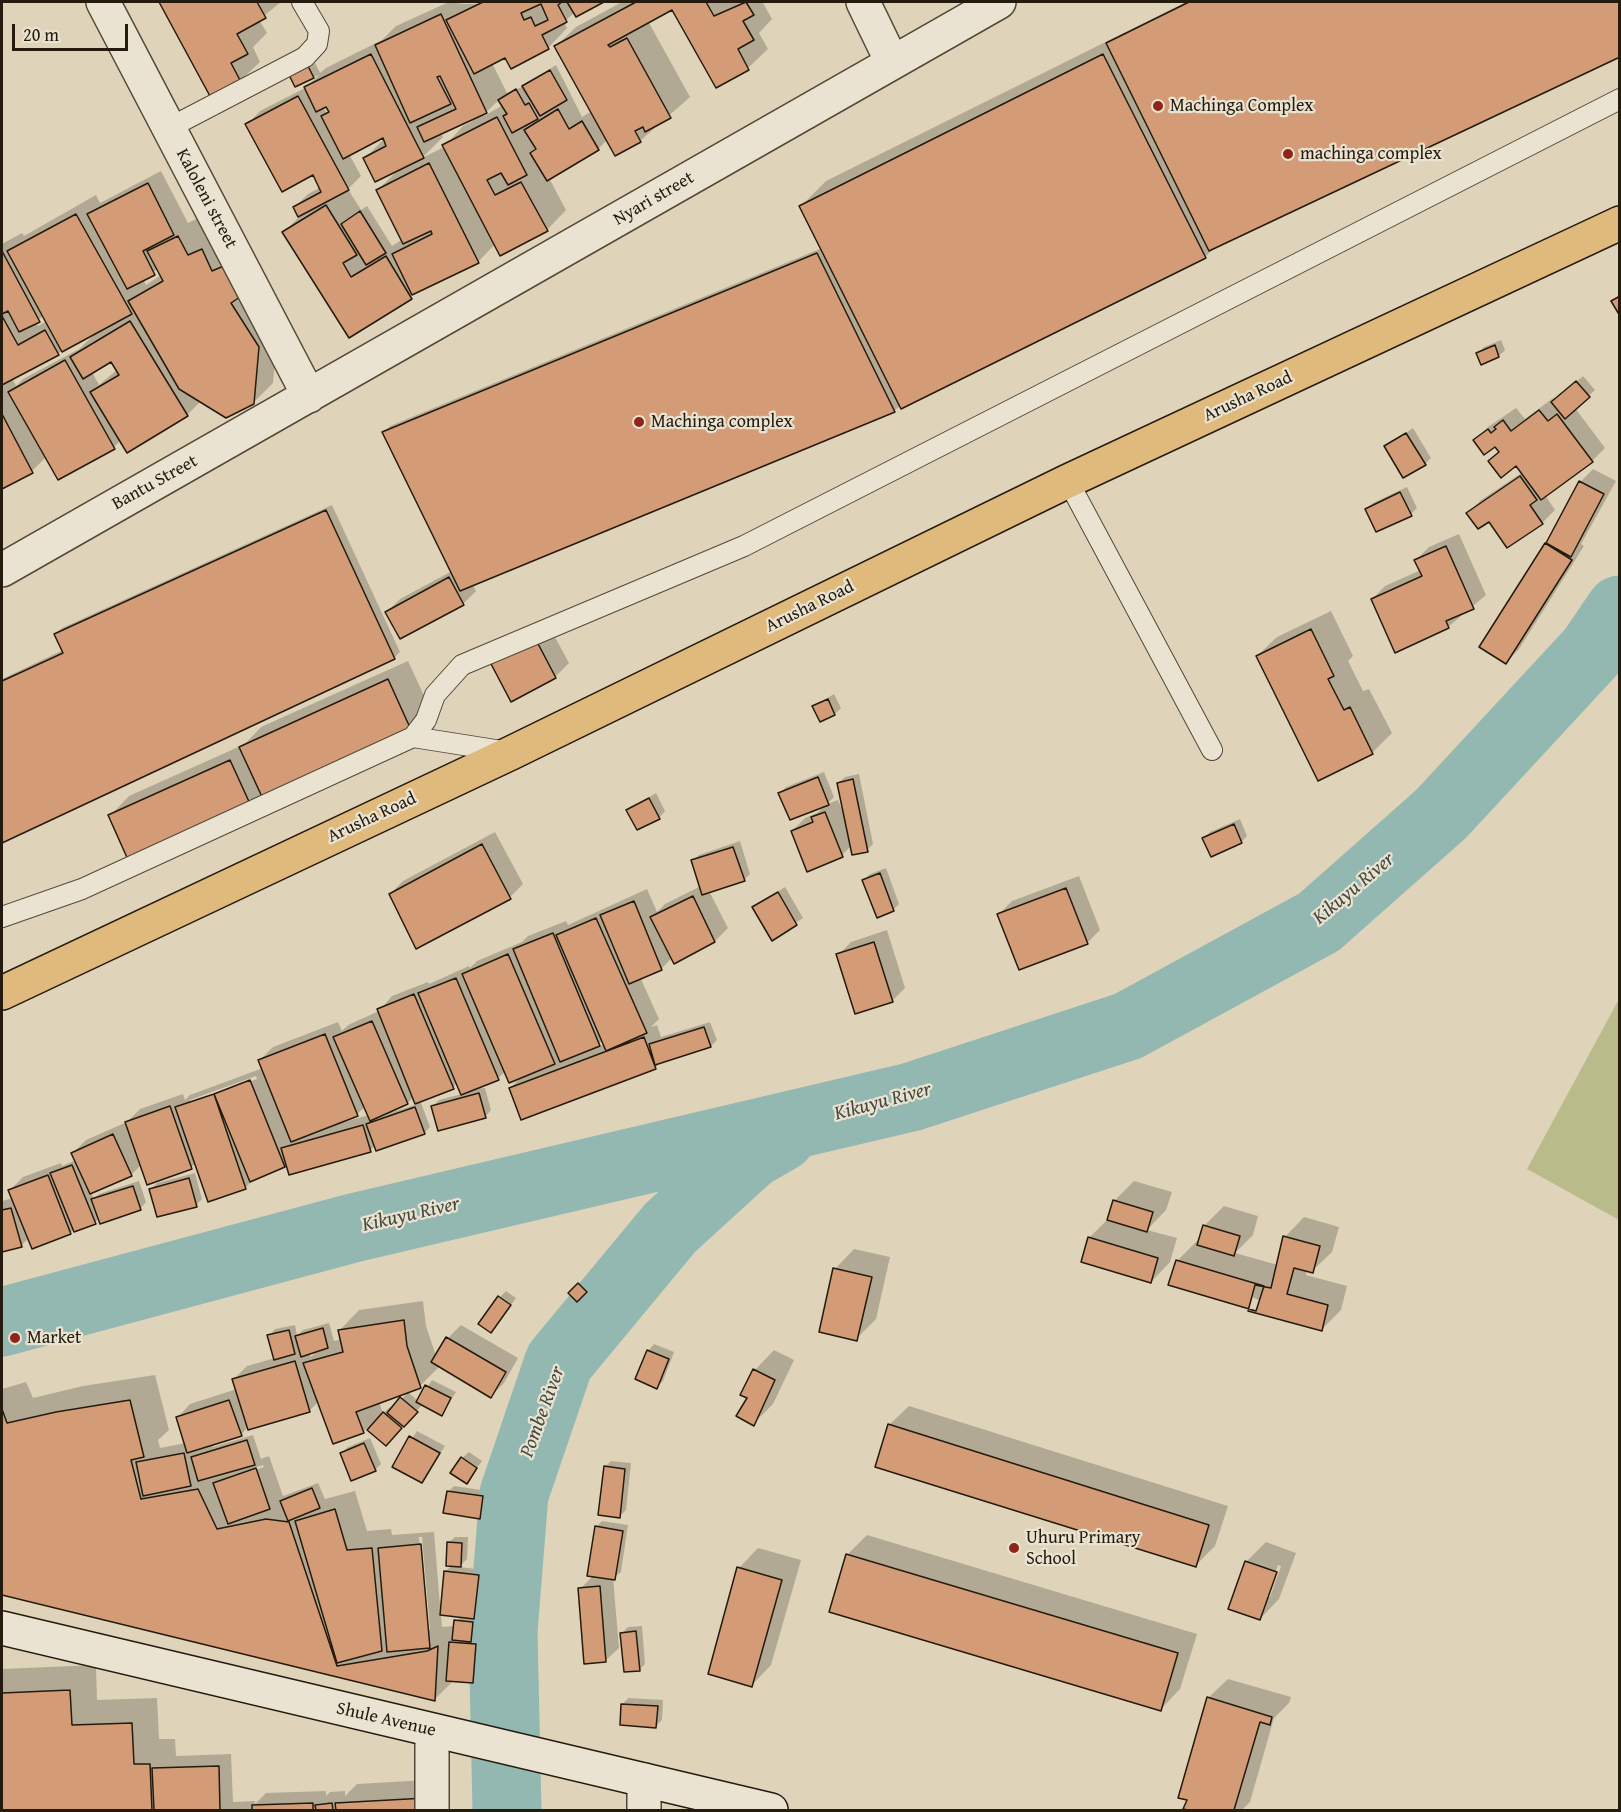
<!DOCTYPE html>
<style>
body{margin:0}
#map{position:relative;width:1621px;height:1812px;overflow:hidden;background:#dfd4b9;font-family:"Gentium Book Plus",serif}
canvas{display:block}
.frame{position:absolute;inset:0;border:3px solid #241a0d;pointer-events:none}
.scale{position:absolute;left:12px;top:24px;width:116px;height:27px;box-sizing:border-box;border:3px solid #241a0d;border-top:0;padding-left:8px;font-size:18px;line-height:21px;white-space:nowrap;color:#241a0d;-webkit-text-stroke:4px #eae3d2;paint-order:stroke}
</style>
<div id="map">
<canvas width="1621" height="1812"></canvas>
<div class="frame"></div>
<div class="scale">20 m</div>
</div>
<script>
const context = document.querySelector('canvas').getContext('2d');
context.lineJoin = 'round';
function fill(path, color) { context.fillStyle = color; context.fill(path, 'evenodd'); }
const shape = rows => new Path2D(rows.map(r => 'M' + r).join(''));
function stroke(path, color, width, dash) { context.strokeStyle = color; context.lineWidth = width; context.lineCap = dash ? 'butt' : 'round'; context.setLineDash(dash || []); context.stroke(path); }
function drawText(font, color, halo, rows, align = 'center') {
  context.font = font + ' "Gentium Book Plus",serif'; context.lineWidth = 4.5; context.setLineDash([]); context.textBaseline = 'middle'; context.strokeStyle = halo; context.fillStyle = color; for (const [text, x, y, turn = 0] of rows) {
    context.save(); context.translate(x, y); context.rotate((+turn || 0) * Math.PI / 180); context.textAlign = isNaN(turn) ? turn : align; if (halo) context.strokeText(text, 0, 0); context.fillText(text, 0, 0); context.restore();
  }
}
fill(shape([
 [1619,999,1620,1220,1619,1220,1527,1169]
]), '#babb8a');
fill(shape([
 [161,2,281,2,259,20,267,33,253,47,260,62,240,81,211,96],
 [449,2,465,4,601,2,577,15,575,12,564,22,567,28,548,48,505,56,492,63,507,93,524,86,556,65,582,117,592,111,556,46,576,27,622,2,765,2,763,3,772,19,759,33,768,49,748,68,716,86,673,8,648,21,690,97,640,141,608,139,598,149,549,178,566,210,547,230,495,244,478,262,417,291,349,336,284,232,300,216,295,207,308,194,321,187,313,173,247,125,260,111,307,87,319,75,295,85,313,59,320,73,326,68,382,40,396,26],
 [500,99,503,105,484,116,483,115],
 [327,105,329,110,327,113,323,107],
 [472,118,473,121,463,126,444,147,422,158,443,137,441,133],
 [387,136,365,158,399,169,378,190,403,239,392,246,367,206,361,210,348,189,361,176,349,154],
 [1186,2,1620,2,1620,56,1216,246,1205,257,901,405,894,411,473,585,476,591,463,604,387,612,400,599,452,571,384,432,390,426,822,248,801,206,826,181],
 [161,171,188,223,198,218,278,327,273,383,253,403,201,401,187,415,121,440,114,447,46,457,32,471,2,487,2,244,22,233,24,236,96,195,100,203],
 [158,269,161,275,146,285,143,279],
 [44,315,47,321,38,326,36,322],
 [96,333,79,349,23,379,16,386,12,378],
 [112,360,118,369,99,385,92,372],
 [1501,340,1505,350,1499,356,1477,354,1484,347],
 [1583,376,1595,390,1575,408,1605,448,1592,461,1545,495,1555,510,1542,523,1507,546,1489,520,1468,513,1481,500,1523,472,1517,464,1490,461,1500,451,1495,445,1475,440,1488,427,1516,408,1525,419,1553,398,1555,400],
 [1413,428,1431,458,1425,464,1386,447],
 [1593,469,1616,481,1581,544,1584,546,1519,649,1506,662,1481,646,1547,544,1580,482],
 [1407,487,1417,508,1411,514,1367,509,1373,503],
 [332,505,400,652,394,658,2,842,2,679,63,650,56,634,62,628],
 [1459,534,1486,595,1448,627,1372,599,1385,586,1421,570,1416,560,1429,547],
 [1331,611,1353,656,1348,661,1363,691,1369,689,1392,733,1372,753,1257,656,1277,637],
 [549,626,569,663,556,676,511,700,505,649],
 [408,661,431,711,411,730,262,793,251,805,110,816,129,796,245,744,261,727],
 [834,694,841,708,835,714,814,706],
 [824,772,834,797,827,804,838,800,843,812,838,783,845,777,859,774,873,844,867,850,851,846,842,855,808,870,792,831,805,818,817,813,827,804,780,793,786,787],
 [656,793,665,811,659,818,628,810],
 [1240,819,1247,836,1241,842,1204,838,1210,832],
 [495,832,523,884,510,897,390,894,403,881],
 [740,841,750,874,744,880,709,891,728,928,715,941,672,958,661,969,640,977,659,1019,651,1027,657,1025,661,1037,710,1022,717,1040,711,1046,662,1061,655,1068,510,1088,522,1076,506,1071,498,1078,471,1089,485,1088,491,1110,485,1117,433,1106,439,1100,462,1094,457,1083,453,1087,420,1100,430,1127,424,1133,376,1145,370,1150,287,1164,255,1178,246,1187,209,1200,196,1163,191,1167,142,1164,131,1175,91,1192,94,1199,99,1194,139,1181,146,1202,140,1209,99,1218,95,1222,33,1247,29,1238,21,1246,2,1251,2,1201,13,1198,10,1190,23,1177,61,1163,62,1166,76,1160,73,1153,86,1140,127,1122,140,1109,183,1094,185,1100,190,1095,263,1068,260,1060,273,1047,338,1022,342,1031,348,1025,379,1011,392,996,428,982,429,984,469,966,470,968,477,961,522,942,528,936,566,921,568,925,647,889,657,912,665,904,701,886,692,861,699,855],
 [603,1040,605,1044,595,1048],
 [256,1076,257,1079,190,1103,190,1100],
 [414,1096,417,1104,393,1112,392,1110,408,1103],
 [365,1107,369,1115,344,1122,343,1120,357,1114],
 [886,868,899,904,893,910,864,880,870,874],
 [1079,876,1100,930,1087,943,999,914,1012,901],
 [785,887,803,918,772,938,754,907],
 [887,930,905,988,892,1001,838,955,851,942],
 [195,1173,202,1199,196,1205,151,1189,157,1183],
 [1134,1181,1172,1192,1166,1210,1147,1230,1177,1238,1170,1262,1151,1282,1089,1238,1109,1218,1115,1200],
 [1224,1206,1258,1216,1253,1235,1235,1253,1278,1265,1285,1237,1304,1217,1339,1227,1332,1252,1312,1271,1307,1270,1306,1275,1347,1286,1341,1310,1321,1330,1177,1261,1197,1241,1199,1242,1204,1226],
 [854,1249,890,1257,876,1319,856,1339,835,1269],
 [585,1278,592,1285,577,1300,570,1293],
 [506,1291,516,1298,497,1325,500,1297],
 [423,1301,426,1326,436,1356,448,1338,461,1325,518,1358,504,1383,491,1396,440,1366,420,1386,379,1402,383,1413,390,1407,392,1409,408,1392,418,1401,432,1380,456,1392,442,1414,423,1404,386,1444,367,1428,363,1432,319,1401,310,1410,247,1428,241,1435,212,1444,213,1447,253,1435,261,1459,269,1456,283,1496,318,1483,325,1499,355,1491,367,1531,391,1529,392,1535,434,1532,440,1606,445,1572,452,1565,448,1543,455,1537,468,1537,467,1559,459,1567,484,1570,480,1611,475,1616,478,1616,477,1634,473,1638,481,1639,478,1675,472,1681,454,1680,434,1700,28,1597,2,1593,2,1389,26,1382,33,1398,83,1386,155,1375,169,1430,158,1440,160,1448,186,1443,177,1418,190,1404,237,1389,234,1379,247,1366,275,1358,269,1336,275,1329,295,1325,297,1335,303,1330,329,1323,334,1341,342,1339,340,1330,359,1310],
 [318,1350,311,1357,309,1352],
 [263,1465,264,1467,230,1479,230,1476],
 [419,1537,422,1537,430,1630,427,1630],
 [441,1614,460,1616,454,1626,442,1627],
 [654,1344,674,1352,663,1381,657,1387,648,1351],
 [774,1350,794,1360,773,1404,753,1424,749,1397,742,1394,755,1370],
 [909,1406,1228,1506,1215,1546,1195,1566,889,1425],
 [417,1431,445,1446,422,1482,394,1466],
 [370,1438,381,1464,375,1470,342,1453,348,1447],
 [469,1452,482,1461,467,1482,462,1458],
 [611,1461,631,1463,626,1510,620,1516,605,1467],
 [454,1486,488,1491,485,1511,479,1517,448,1492],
 [602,1521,628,1525,621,1572,613,1578,619,1648,605,1661,580,1589,594,1575,596,1527],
 [867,1535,1197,1634,1180,1689,1161,1709,847,1555],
 [1266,1542,1296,1553,1279,1599,1260,1619,1230,1608,1246,1562],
 [1278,1565,1281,1566,1270,1597,1267,1597],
 [758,1548,801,1560,771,1665,752,1685,739,1568],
 [642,1626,645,1664,639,1670,622,1633,628,1627],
 [96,1665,97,1700,157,1698,159,1739,175,1739,176,1756,231,1754,233,1802,255,1801,255,1804,266,1793,326,1791,326,1796,330,1792,345,1791,345,1796,357,1784,445,1779,446,1810,2,1810,2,1669],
 [1228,1679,1291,1697,1289,1703,1274,1718,1250,1802,1242,1810,1193,1810,1185,1808,1208,1698],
 [628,1698,663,1700,662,1720,656,1726,622,1705]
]), '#0003');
stroke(shape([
 [2,1322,353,1228,911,1097,1128,1026,1319,922,1441,814,1592,651,1620,610],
 [507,1810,503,1631,514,1494,559,1362,670,1228,750,1155,781,1137]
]), '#93b8b1', 69);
const building = shape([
 [159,2,257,2,266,18,237,34,248,54,231,63,241,82,211,98,159,2],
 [483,2,562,2,558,5,567,22,542,35,549,49,511,69,505,58,474,74,446,20,483,2],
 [541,4,548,20,535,26,531,17,524,20,521,13,541,4],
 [567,2,604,2,576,17,567,2],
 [636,2,706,2,714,16,746,2,754,15,743,21,754,40,738,49,749,70,716,88,672,10,608,45,610,47,627,38,671,118,645,132,643,127,635,131,641,142,615,156,554,46,636,2],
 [1189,2,1620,2,1620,57,1209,251,1106,43,1189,2],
 [441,14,487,113,424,142,417,127,456,109,440,76,437,77,451,104,410,123,375,45,441,14],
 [371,54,424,158,375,182,363,158,386,146,383,138,343,159,321,116,329,112,326,107,316,112,304,87,371,54],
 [1103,54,1206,258,901,409,799,206,1103,54],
 [307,64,314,78,295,87,288,73,307,64],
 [550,70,567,100,540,116,522,86,550,70],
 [516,89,525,105,529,103,538,119,512,133,503,116,507,114,498,100,516,89],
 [298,96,349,190,298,217,293,207,321,192,313,175,282,192,245,124,298,96],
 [558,109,569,129,582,121,599,150,547,181,530,153,536,149,524,130,558,109],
 [497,117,527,175,508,185,501,173,487,180,495,195,521,182,548,231,500,256,442,145,497,117],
 [429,163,479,263,412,295,392,254,432,234,431,231,403,244,376,190,429,163],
 [148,183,174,235,143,251,155,275,127,289,87,214,148,183],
 [326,205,357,255,343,263,351,277,386,256,412,299,349,338,282,232,326,205],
 [360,211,386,253,366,265,341,224,360,211],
 [76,214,132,314,62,352,7,251,76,214],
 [178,236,188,255,202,249,212,271,226,265,243,295,231,303,259,347,254,404,226,418,179,389,128,301,163,281,147,251,178,236],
 [2,251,40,322,19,332,8,311,2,314,2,251],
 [817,253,895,412,460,591,382,432,817,253],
 [1620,296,1620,316,1611,301,1620,296],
 [2,316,18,345,45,330,59,355,2,385,2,316],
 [130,321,188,416,127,453,90,392,119,375,111,362,83,379,70,357,130,321],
 [1495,345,1499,357,1481,365,1476,353,1495,345],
 [65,360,115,449,58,480,8,392,65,360],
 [1576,381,1590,397,1565,419,1551,402,1576,381],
 [1539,410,1548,421,1557,414,1593,462,1541,500,1516,466,1501,478,1488,461,1499,452,1495,447,1484,455,1473,440,1488,429,1491,433,1496,429,1494,427,1503,420,1511,431,1539,410],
 [2,414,33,473,2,489,2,414],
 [1406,433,1426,465,1403,478,1384,446,1406,433],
 [1520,476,1537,500,1530,505,1543,524,1507,548,1489,522,1478,529,1466,513,1520,476],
 [1579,481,1604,494,1571,557,1546,543,1579,481],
 [1400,492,1412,516,1376,532,1365,509,1400,492],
 [326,510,395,659,2,843,2,681,63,653,54,634,326,510],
 [1545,543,1572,560,1506,664,1479,647,1545,543],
 [1446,546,1474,609,1446,621,1449,628,1395,653,1371,599,1422,576,1414,560,1446,546],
 [449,577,464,605,400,639,385,612,449,577],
 [1311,629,1334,676,1328,679,1344,710,1350,707,1373,754,1318,781,1256,656,1311,629],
 [535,638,556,678,511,702,490,662,535,638],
 [388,679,412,732,263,799,239,747,388,679],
 [828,699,835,715,820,722,812,706,828,699],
 [230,760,251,806,129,862,108,815,230,760],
 [818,777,829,805,790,820,778,793,818,777],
 [853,779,868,852,852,855,837,783,853,779],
 [649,798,660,819,637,830,626,810,649,798],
 [825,812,843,857,807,872,791,831,813,822,811,817,825,812],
 [1234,824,1242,843,1211,857,1202,838,1234,824],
 [482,844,511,899,416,949,389,894,482,844],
 [733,847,745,881,702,895,691,860,733,847],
 [880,873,894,911,877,918,862,880,880,873],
 [1066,888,1088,944,1019,970,997,914,1066,888],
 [778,892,797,925,772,941,752,907,778,892],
 [693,896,715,942,674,964,650,917,693,896],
 [634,901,662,970,629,984,600,915,634,901],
 [596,918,647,1033,606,1051,556,935,596,918],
 [553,933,600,1046,560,1062,513,949,553,933],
 [874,942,893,1002,855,1014,836,954,874,942],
 [508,954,555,1064,509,1083,462,974,508,954],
 [456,978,499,1080,461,1095,418,993,456,978],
 [414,994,454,1089,415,1104,377,1009,414,994],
 [372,1021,408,1104,370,1121,333,1037,372,1021],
 [704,1027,711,1047,655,1065,649,1044,704,1027],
 [325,1034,358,1116,291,1142,258,1060,325,1034],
 [644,1037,656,1069,521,1120,509,1088,644,1037],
 [250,1080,285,1167,250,1182,214,1094,250,1080],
 [479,1093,486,1118,438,1131,431,1106,479,1093],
 [214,1094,246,1189,208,1202,175,1107,214,1094],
 [170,1106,192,1169,147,1185,125,1122,170,1106],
 [415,1107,425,1134,376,1151,366,1124,415,1107],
 [363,1125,371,1152,289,1175,281,1148,363,1125],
 [113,1134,132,1176,90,1194,71,1153,113,1134],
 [72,1165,96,1224,74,1232,50,1173,72,1165],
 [48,1175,71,1234,32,1249,8,1190,48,1175],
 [189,1178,197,1207,157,1217,149,1189,189,1178],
 [133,1186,141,1210,100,1224,91,1199,133,1186],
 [1113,1200,1153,1212,1147,1232,1107,1220,1113,1200],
 [11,1208,22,1247,2,1252,2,1210,11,1208],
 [1203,1225,1240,1236,1234,1256,1197,1245,1203,1225],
 [1283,1236,1320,1246,1313,1273,1294,1268,1287,1294,1328,1305,1322,1331,1248,1311,1255,1285,1271,1288,1283,1236],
 [1088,1237,1158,1258,1151,1283,1081,1262,1088,1237],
 [1176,1260,1264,1286,1256,1311,1168,1285,1176,1260],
 [833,1268,872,1277,857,1341,819,1332,833,1268],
 [578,1283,587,1292,577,1302,568,1293,578,1283],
 [498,1296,511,1305,491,1333,478,1324,498,1296],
 [404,1320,407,1346,421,1388,356,1412,364,1433,333,1444,303,1363,343,1352,338,1330,404,1320],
 [323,1328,328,1348,301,1357,295,1336,323,1328],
 [289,1330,295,1354,274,1360,267,1335,289,1330],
 [446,1337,506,1372,491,1398,431,1362,446,1337],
 [647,1350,669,1359,657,1389,635,1379,647,1350],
 [295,1361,310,1412,248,1430,232,1379,295,1361],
 [753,1369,775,1380,754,1426,736,1416,747,1398,740,1395,753,1369],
 [425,1385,451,1398,442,1416,416,1402,425,1385],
 [400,1397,418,1412,404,1427,387,1413,400,1397],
 [130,1400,144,1457,131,1460,141,1499,198,1489,217,1529,266,1519,289,1522,337,1666,427,1651,438,1646,435,1701,2,1595,2,1409,7,1423,56,1412,130,1400],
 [229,1400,242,1436,187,1453,176,1417,229,1400],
 [383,1412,402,1428,386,1446,367,1430,383,1412],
 [888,1424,1209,1525,1196,1567,875,1467,888,1424],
 [409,1436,440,1453,422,1483,392,1467,409,1436],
 [247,1440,255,1465,198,1481,191,1457,247,1440],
 [364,1443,376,1471,351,1481,340,1453,364,1443],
 [184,1453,191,1486,143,1496,136,1462,184,1453],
 [461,1457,477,1468,467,1484,450,1473,461,1457],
 [604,1466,625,1469,620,1518,598,1515,604,1466],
 [256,1468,270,1509,228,1524,213,1483,256,1468],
 [312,1488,320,1508,288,1521,280,1501,312,1488],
 [447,1491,483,1496,480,1519,443,1513,447,1491],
 [335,1509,347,1550,372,1548,382,1651,337,1663,295,1521,335,1509],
 [595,1526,623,1531,615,1580,587,1576,595,1526],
 [447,1542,462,1543,461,1567,446,1566,447,1542],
 [421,1544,430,1648,387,1652,378,1548,421,1544],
 [846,1554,1178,1653,1161,1711,829,1612,846,1554],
 [1245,1561,1277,1572,1260,1620,1228,1609,1245,1561],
 [737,1567,782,1580,752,1687,708,1674,737,1567],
 [444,1571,479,1575,474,1619,440,1615,444,1571],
 [600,1586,606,1662,584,1664,578,1588,600,1586],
 [454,1620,473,1622,471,1642,452,1640,454,1620],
 [636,1631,640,1671,624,1672,620,1633,636,1631],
 [449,1642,476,1644,473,1683,446,1681,449,1642],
 [70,1690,72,1725,132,1723,134,1764,150,1764,152,1810,2,1810,2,1693,70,1690],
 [1207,1697,1272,1717,1270,1725,1260,1722,1234,1810,1188,1810,1183,1809,1187,1800,1178,1798,1207,1697],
 [621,1704,658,1706,656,1728,620,1725,621,1704],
 [219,1766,220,1810,154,1810,152,1768,219,1766],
 [426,1798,427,1810,336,1810,335,1803,426,1798],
 [313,1803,313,1810,252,1810,252,1805,313,1803],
 [332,1803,333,1810,316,1810,315,1805,332,1803]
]);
fill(building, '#d39c76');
stroke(building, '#241a0d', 1.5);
const lane = shape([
 [169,128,305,57,317,44,319,31,302,2],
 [1068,481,1212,750],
 [413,737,508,752],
 [2,917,82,889,413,737,426,720,435,695,462,665,744,546,1620,99]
]);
const street = shape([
 [103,2,309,396],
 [863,2,892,62],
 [2,570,999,2],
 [432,1810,432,1732],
 [644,1810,644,1780]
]);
const secondary = shape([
 [2,1628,771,1810]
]);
const highway = shape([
 [2,993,511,753,1068,481,1620,223]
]);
stroke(lane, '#534838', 22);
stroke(street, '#534838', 36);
stroke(secondary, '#241a0d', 36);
stroke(highway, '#241a0d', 36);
stroke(lane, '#eae3d2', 20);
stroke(street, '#eae3d2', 33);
stroke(secondary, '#eae3d2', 33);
stroke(highway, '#e0ba7c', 33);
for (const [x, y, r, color] of [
 [1158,106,6,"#8f2418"],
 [1288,154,6,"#8f2418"],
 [639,422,6,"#8f2418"],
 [15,1338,6,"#8f2418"],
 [1014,1548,6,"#8f2418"]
]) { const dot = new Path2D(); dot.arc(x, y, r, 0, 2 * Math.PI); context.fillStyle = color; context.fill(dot); stroke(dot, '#eae3d2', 2); }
drawText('18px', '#241a0d', '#eae3d2', [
 ["Machinga Complex",1170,106],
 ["machinga complex",1300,154],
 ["Machinga complex",651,422],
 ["Market",27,1338],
 ["Uhuru Primary",1026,1538],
 ["School",1026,1559]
], 'left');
drawText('18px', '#241a0d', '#eae3d2', [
 ["Kaloleni street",206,199,62],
 ["Nyari street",654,199,-30],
 ["Arusha Road",1248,397,-25],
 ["Bantu Street",155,483,-29],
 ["Arusha Road",810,607,-26],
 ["Arusha Road",372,818,-25],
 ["Shule Avenue",386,1720,13]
]);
drawText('italic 20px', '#45493e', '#eae3d2', [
 ["Kikuyu River",1354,889,-40],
 ["Kikuyu River",883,1102,-15],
 ["Kikuyu River",411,1215,-13],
 ["Pombe River",543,1412,-70]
]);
</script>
